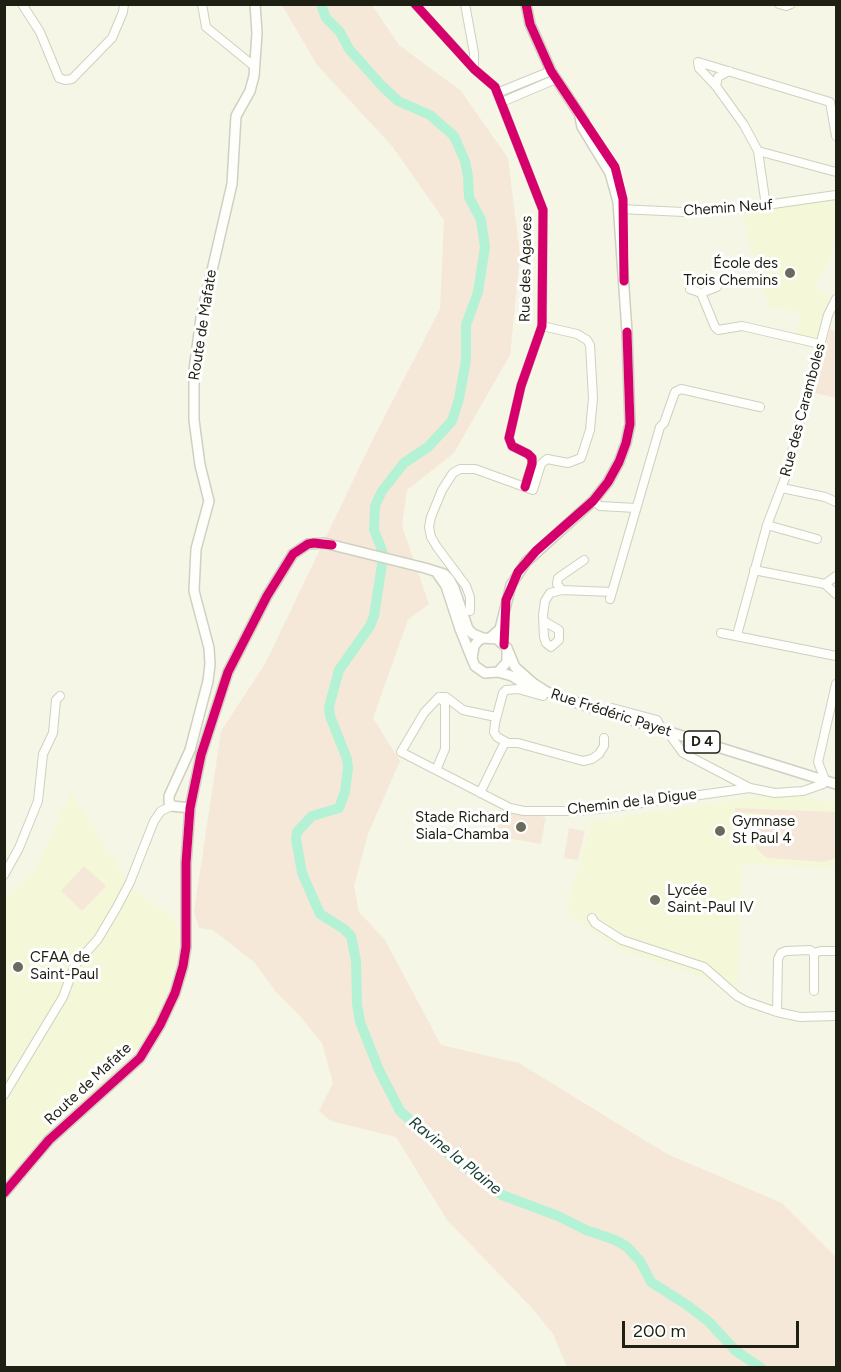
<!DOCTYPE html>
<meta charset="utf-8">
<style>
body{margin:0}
#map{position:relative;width:841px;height:1372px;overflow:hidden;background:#f5f6e5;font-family:Figtree,sans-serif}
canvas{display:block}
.frame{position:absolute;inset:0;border:6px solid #1f2014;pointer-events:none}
.scale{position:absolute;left:622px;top:1321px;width:177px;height:27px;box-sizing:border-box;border:3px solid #1f2014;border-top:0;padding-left:8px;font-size:18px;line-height:21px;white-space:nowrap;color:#1f2014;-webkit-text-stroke:4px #fff;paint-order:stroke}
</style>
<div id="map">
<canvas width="841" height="1372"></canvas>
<div class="frame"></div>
<div class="scale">200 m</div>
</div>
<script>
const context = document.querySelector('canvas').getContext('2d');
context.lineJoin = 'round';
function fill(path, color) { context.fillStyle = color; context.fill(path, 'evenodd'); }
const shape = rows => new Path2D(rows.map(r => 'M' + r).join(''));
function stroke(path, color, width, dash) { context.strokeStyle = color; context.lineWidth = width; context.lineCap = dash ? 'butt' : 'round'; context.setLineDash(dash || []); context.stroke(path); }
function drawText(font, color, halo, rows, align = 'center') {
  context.font = font + ' Figtree,sans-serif'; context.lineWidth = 6; context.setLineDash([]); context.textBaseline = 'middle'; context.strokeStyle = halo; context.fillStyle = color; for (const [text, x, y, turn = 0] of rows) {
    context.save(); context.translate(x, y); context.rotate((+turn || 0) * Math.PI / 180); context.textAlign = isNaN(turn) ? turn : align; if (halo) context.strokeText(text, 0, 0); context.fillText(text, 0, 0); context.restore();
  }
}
fill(shape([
 [836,195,836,230,830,257,814,288,836,298,821,341,796,335,802,313,769,306,752,254,742,209],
 [70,792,134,890,174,917,180,937,177,961,168,999,146,1039,96,1091,57,1123,14,1170,5,1176,5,899,36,870],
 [761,796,785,799,799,796,836,803,836,868,742,864,737,996,700,977,619,949,568,913,567,907,592,821]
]), '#f4f7d8');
fill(shape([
 [282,5,372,5,399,45,461,91,508,158,520,256,510,355,454,453,407,490,402,526,429,604,408,620,373,718,400,761,368,834,354,886,359,912,385,940,441,1045,519,1063,667,1154,782,1203,836,1257,836,1367,725,1368,723,1365,718,1368,567,1367,553,1334,531,1307,447,1220,396,1137,331,1121,319,1111,333,1083,322,1043,300,1016,276,992,254,962,213,930,199,928,194,912,221,731,265,664,374,437,440,309,444,220,392,146,317,65],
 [830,329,836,332,836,398,814,393],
 [735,808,836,812,836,858,824,862,767,858,757,849,754,837,755,826,765,814,735,812],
 [500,810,546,817,541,844,496,836],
 [569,828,585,831,578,860,564,858],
 [84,866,106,886,82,911,61,891]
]), '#f6e8d8');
stroke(shape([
 [321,4,326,18,340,32,349,49,382,86,398,101,430,115,454,136,465,161,468,176,469,197,481,220,485,247,478,292,466,325,466,360,459,399,452,421,428,447,404,463,382,491,375,506,374,530,382,550,383,558,374,616,370,626,339,670,329,707,330,716,347,759,348,768,345,792,339,808,312,816,297,832,296,839,302,873,320,914,344,929,351,936,356,961,357,1004,360,1022,379,1070,400,1111,452,1157,502,1195,558,1216,586,1230,615,1240,626,1246,640,1261,651,1282,687,1305,709,1322,736,1351,761,1368]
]), '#b4f2d5', 10);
const minor = shape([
 [22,4,40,32,59,78,65,80,72,79,112,38,123,12,124,4],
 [202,4,206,27,255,67],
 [415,4,474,69,495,87,543,210,542,326,521,386,509,438,512,446,528,454,532,458,532,464,525,487],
 [465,4,474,53,474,69],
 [779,4,786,6,791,4],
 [716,86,718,77,729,71],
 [497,93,551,71],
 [502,102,556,79],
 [758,151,836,172],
 [766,206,758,151,744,125,716,86,699,68,698,62,830,102,836,136],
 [619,209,684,212,731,210,836,195],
 [690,289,701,293,717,287],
 [701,293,715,327,718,330,742,326,820,344],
 [782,488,825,497,836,502],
 [593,501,600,506,636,508],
 [767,525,817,539],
 [754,570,825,584,836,594],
 [825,584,836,576],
 [562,590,557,584,558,578,584,560],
 [610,599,660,427,664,423,675,392,681,389,760,407],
 [470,611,470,597,466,586,437,547,431,537,429,527,431,517,442,490,453,473,460,469,475,469,533,490,541,464,547,459,568,463,581,458,590,430,593,398,590,345,587,340,577,334,542,326],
 [544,621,559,630,559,640,551,647,546,643,544,637,543,615,545,601,550,593,562,590,612,592],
 [721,633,836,656],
 [737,635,767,525,785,478,828,315,836,299],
 [543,696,518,689,506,690,503,693,495,723,494,732,497,737,508,743,518,743,583,761,592,759,599,754,604,746,604,738],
 [604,712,612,708,657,720,662,730],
 [496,717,463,710,446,697,439,697,424,713,401,752,510,808,524,811,578,811,606,808,750,788],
 [672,733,672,738,683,753,750,788,775,793,803,791,823,784,825,780,818,762,836,684],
 [436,770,445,749,445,703,439,697],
 [480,793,505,742],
 [4,875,19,848,38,801,43,754,53,733,56,700,60,696],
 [592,918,595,923,622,940,704,967,737,996,748,1002,777,1012,800,1017,836,1016],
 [814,953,814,991],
 [777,1012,778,959,781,953,786,951,810,950,814,953,821,951,836,951],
 [4,1095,63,997,75,965,98,939,117,907,130,882,154,821,161,811,172,806]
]);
const major = shape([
 [526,4,530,24,551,71,584,121],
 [437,573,446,586,460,629,472,659,475,666,485,673,498,672,507,662,507,648,497,639,483,638,478,641,474,646,472,659],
 [491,637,500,629,511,585,526,562,593,501,608,482,619,462,626,443,630,424,627,332,618,202,610,173,582,127,580,117],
 [507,648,515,667,533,683,547,692,580,704,836,784],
 [498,672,512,676,532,689],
 [190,808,172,806,169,802,169,796,190,750,208,681,210,664,209,648,194,591,196,549,209,501,200,465,194,420,194,370,201,318,232,184,236,116,250,91,254,76,257,33,255,4],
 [4,1193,49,1140,140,1058,160,1025,175,993,183,966,186,947,186,863,190,808,201,755,228,672,267,596,293,554,308,544,324,543,425,568,444,574,449,579,454,588,468,629,473,634,483,638]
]);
stroke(minor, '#cfd0c2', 10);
stroke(major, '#cfd0c2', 12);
stroke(minor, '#fefefb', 8);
stroke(major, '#fefefb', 9);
stroke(shape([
 [415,4,474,69,495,87,543,210,542,326,521,386,509,438,512,446,528,454,532,458,532,464,525,487],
 [526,4,530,24,551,71,615,167,623,199,624,281],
 [504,645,506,600,518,572,536,551,593,501,608,482,619,462,626,443,630,424,627,332],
 [4,1193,49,1140,140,1058,160,1025,175,993,183,966,186,947,186,863,190,808,201,755,228,672,267,596,293,554,308,544,314,543,332,545]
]), '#d6006c', 9);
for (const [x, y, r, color] of [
 [790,273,6,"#6a6b5d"],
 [521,827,6,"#6a6b5d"],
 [720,831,6,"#6a6b5d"],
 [655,900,6,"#6a6b5d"],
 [18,967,6,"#6a6b5d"]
]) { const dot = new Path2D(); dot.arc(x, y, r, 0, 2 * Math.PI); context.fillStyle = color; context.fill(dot); stroke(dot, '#fff', 2); }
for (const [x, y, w] of [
 [702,742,36]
]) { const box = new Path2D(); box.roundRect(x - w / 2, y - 11, w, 22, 4.5); context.fillStyle = '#fff'; context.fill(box); stroke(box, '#1f2014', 1.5); }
drawText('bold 14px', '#1f2014', null, [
 ["D 4",702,742]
]);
drawText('15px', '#1f2014', '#fff', [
 ["Chemin Neuf",728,208,-4],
 ["Rue des Agaves",526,269,-89],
 ["Route de Mafate",203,325,-81],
 ["Rue des Caramboles",803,410,-75],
 ["Rue Frédéric Payet",611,713,18],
 ["Chemin de la Digue",632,802,-7],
 ["Route de Mafate",88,1084,-43]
]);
drawText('15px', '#1f2014', '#fff', [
 ["École des",778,264,"right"],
 ["Trois Chemins",778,281,"right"],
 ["Stade Richard",509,818,"right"],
 ["Siala-Chamba",509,835,"right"],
 ["Gymnase",732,822],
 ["St Paul 4",732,839],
 ["Lycée",667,891],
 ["Saint-Paul IV",667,908],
 ["CFAA de",30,958],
 ["Saint-Paul",30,975]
], 'left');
drawText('italic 16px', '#143c2f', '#fff', [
 ["Ravine la Plaine",455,1156,39]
]);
</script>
